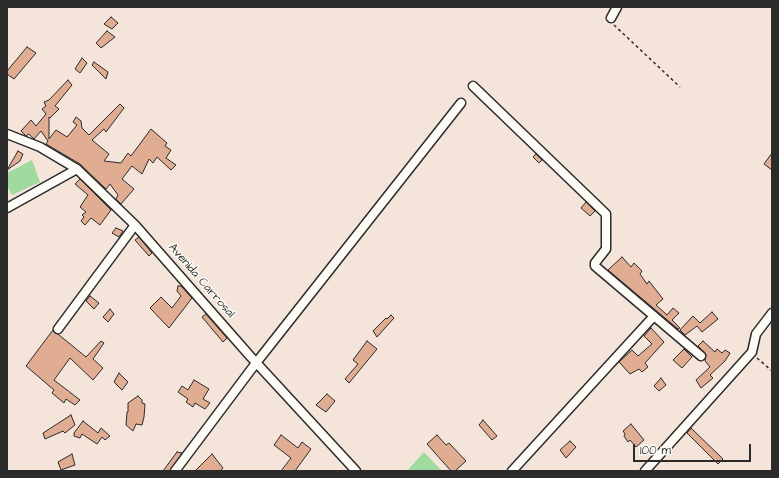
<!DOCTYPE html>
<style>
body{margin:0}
#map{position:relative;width:779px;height:478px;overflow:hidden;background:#f4e4d9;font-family:"Architects Daughter",sans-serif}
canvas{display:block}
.frame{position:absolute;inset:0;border:8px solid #2b2b2b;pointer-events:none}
.scale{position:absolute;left:633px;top:444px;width:118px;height:18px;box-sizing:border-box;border:2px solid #2b2b2b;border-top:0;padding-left:5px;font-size:12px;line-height:14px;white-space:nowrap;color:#2b2b2b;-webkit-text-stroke:3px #fdfcf7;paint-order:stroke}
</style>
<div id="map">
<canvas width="779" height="478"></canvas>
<div class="frame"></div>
<div class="scale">100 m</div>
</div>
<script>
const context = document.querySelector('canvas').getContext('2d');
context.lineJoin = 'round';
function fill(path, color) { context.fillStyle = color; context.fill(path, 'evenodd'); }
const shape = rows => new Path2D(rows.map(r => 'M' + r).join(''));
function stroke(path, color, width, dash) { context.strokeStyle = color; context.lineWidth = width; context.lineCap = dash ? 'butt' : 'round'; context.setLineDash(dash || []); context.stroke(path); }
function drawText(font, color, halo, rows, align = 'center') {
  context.font = font + ' "Architects Daughter",sans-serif'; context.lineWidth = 3; context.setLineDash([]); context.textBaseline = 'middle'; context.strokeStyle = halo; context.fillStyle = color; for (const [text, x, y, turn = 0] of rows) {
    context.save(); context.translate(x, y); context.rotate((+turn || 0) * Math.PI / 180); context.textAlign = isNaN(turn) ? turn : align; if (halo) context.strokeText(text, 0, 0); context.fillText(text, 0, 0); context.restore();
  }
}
fill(shape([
 [32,160,40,182,12,195,7,186,7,173],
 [424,452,442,471,407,471]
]), '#a0da9f');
const building = shape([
 [111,17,118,23,112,29,104,24,111,17],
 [107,31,115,37,101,48,96,43,107,31],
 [27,47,36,53,14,79,7,74,7,71,27,47],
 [82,58,87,63,80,73,75,69,82,58],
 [94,62,108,72,106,79,92,65,94,62],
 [68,80,72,85,55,106,59,109,50,118,49,117,49,139,56,130,67,137,77,125,73,122,76,117,81,121,82,128,89,135,120,104,124,108,106,132,104,129,92,140,109,154,104,161,121,163,128,153,131,156,151,129,167,143,165,146,171,150,166,158,176,165,171,170,157,157,153,163,149,159,142,174,132,166,122,179,134,189,121,204,116,199,118,195,110,184,106,189,80,164,46,144,48,141,41,131,34,139,29,134,26,136,21,131,31,120,36,126,46,114,42,109,46,106,44,102,49,100,68,80],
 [18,151,23,154,20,161,7,170,18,151],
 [772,153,772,170,764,164,772,153],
 [536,154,542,160,539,163,533,157,536,154],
 [80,179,111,210,100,225,91,218,85,225,81,221,84,217,82,215,86,212,80,207,88,195,75,184,80,179],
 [586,202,595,211,590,216,581,208,586,202],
 [116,228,123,231,119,237,112,233,116,228],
 [139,237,152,253,149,256,135,240,139,237],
 [622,257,631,267,634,263,642,271,640,274,647,284,649,281,663,299,656,305,667,315,673,308,679,313,672,320,680,328,678,329,608,270,622,257],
 [178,286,181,286,192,298,169,328,150,308,161,297,172,308,181,296,177,291,178,286],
 [90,296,99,303,94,309,86,301,90,296],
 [110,309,114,314,108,322,103,317,110,309],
 [712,312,718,319,702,332,697,326,685,335,680,330,693,316,700,323,712,312],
 [206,314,227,338,223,342,202,317,206,314],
 [391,315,394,318,377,337,373,331,386,318,387,319,391,315],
 [651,328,664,342,645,363,648,367,642,372,639,369,630,374,619,362,632,350,638,356,652,344,644,336,651,328],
 [53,330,86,357,101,341,104,343,93,359,103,368,93,380,70,358,54,380,80,400,75,405,66,399,64,403,52,393,54,390,26,366,53,330],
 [367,341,377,349,349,383,345,379,358,364,353,360,367,341],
 [703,341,715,352,717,349,722,353,725,350,730,353,725,361,710,375,713,378,701,388,696,380,710,367,705,361,706,354,698,346,703,341],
 [684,349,692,357,682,368,673,360,684,349],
 [119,373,128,382,122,390,114,382,119,373],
 [661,378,666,385,659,391,654,386,661,378],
 [194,380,209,389,203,399,210,403,205,409,195,403,193,407,186,402,188,399,178,392,182,386,188,390,194,380],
 [327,394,335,401,326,412,316,405,327,394],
 [138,396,142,400,142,403,145,404,144,417,142,425,136,424,133,431,126,425,127,412,128,412,128,403,138,396],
 [71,415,75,425,65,433,63,431,45,439,43,433,71,415],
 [483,420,497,436,492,440,479,425,483,420],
 [83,421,98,433,101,428,110,436,105,440,102,437,97,444,82,434,80,438,74,436,74,433,83,421],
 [631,424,644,440,636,447,630,440,628,442,624,436,625,434,623,431,631,424],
 [691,428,723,459,718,464,687,433,691,428],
 [281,435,298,448,302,442,311,449,295,471,281,471,291,458,274,445,281,435],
 [437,435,446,445,449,443,466,461,455,471,451,471,427,444,437,435],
 [570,441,576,447,566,458,560,450,570,441],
 [177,452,182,453,170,471,163,471,177,452],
 [72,454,75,465,61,470,58,462,72,454],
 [212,454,223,468,220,471,195,471,212,454]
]);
fill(building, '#e0ad93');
stroke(building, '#2b2b2b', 1);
const minor = shape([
 [611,18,617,7],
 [473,86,606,214,606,249,595,263,595,266,701,356],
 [7,134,40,147,77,169,135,225,250,356,356,471],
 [7,208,77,169],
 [58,329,135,225],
 [175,471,256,363,461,103],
 [512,471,654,316],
 [645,471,752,352,756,334,772,313]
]);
stroke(minor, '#2b2b2b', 11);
stroke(shape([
 [614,25,680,87],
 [757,358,772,371]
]), '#2b2b2b', 1.5, [3, 3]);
stroke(minor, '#fdfcf7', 8);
drawText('12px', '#2b2b2b', '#fdfcf7', [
 ["Avenida Carrosal",201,281,49]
]);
</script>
